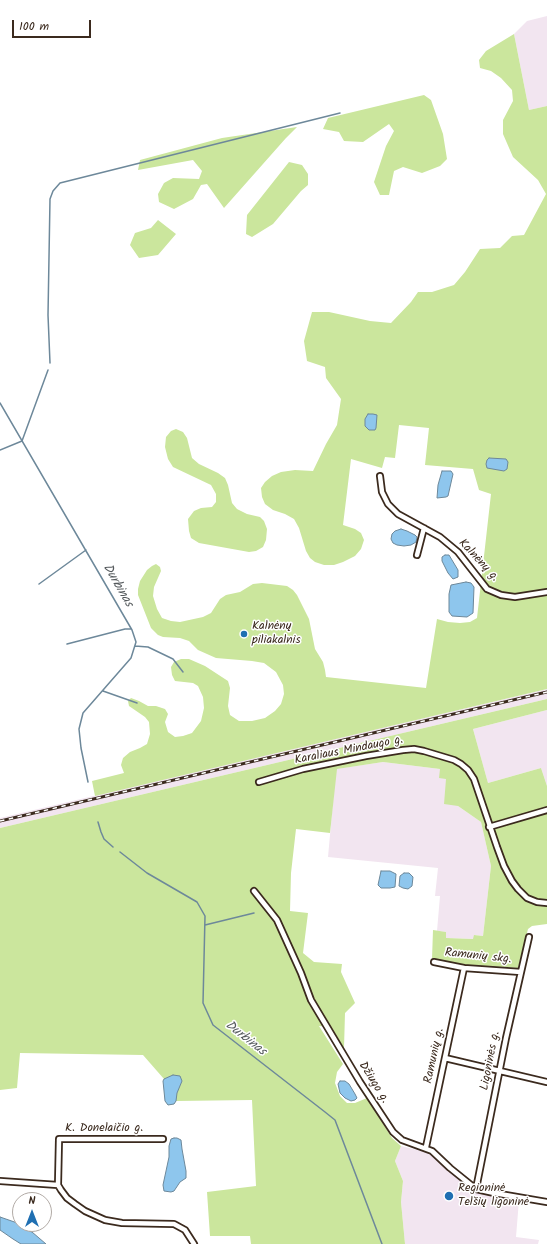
<!DOCTYPE html>
<meta charset="utf-8">
<style>
body{margin:0}
#map{position:relative;width:547px;height:1244px;overflow:hidden;background:#fff;font-family:Kalam,sans-serif}
canvas{display:block}
.north{position:absolute;left:12px;top:1192px;width:40px;height:40px;box-sizing:border-box;background:#fff;border:1px solid #b1aaa5;border-radius:50%;rotate:0deg;font-size:11px;font-weight:700;line-height:16px;text-align:center;color:#3b2a1e}
.north::after{content:'';display:block;margin:auto;width:14px;height:18px;background:#1f6fb2;clip-path:polygon(50% 0,100% 100%,50% 72%,0 100%)}
.scale{position:absolute;left:12px;top:20px;width:79px;height:18px;box-sizing:border-box;border:2px solid #3b2a1e;border-top:0;padding-left:5px;font-size:12px;line-height:14px;white-space:nowrap;color:#3b2a1e;-webkit-text-stroke:3px #fff;paint-order:stroke}
</style>
<div id="map">
<canvas width="547" height="1244"></canvas>
<div class="north">N</div>
<div class="scale">100 m</div>
</div>
<script>
const context = document.querySelector('canvas').getContext('2d');
context.lineJoin = 'round';
function fill(path, color) { context.fillStyle = color; context.fill(path, 'evenodd'); }
const shape = rows => new Path2D(rows.map(r => 'M' + r).join(''));
function stroke(path, color, width, dash) { context.strokeStyle = color; context.lineWidth = width; context.lineCap = dash ? 'butt' : 'round'; context.setLineDash(dash || []); context.stroke(path); }
function drawText(font, color, halo, rows, align = 'center') {
  context.font = font + ' Kalam,sans-serif'; context.lineWidth = 3; context.setLineDash([]); context.textBaseline = 'middle'; context.strokeStyle = halo; context.fillStyle = color; for (const [text, x, y, turn = 0] of rows) {
    context.save(); context.translate(x, y); context.rotate((+turn || 0) * Math.PI / 180); context.textAlign = isNaN(turn) ? turn : align; if (halo) context.strokeText(text, 0, 0); context.fillText(text, 0, 0); context.restore();
  }
}
fill(shape([
 [547,16,547,106,529,110,514,34,527,21],
 [547,689,547,699,0,828,0,818],
 [547,710,547,786,541,768,488,783,473,729],
 [383,762,440,769,446,778,458,806,481,822,491,866,483,936,474,935,474,939,446,938,446,932,437,931,440,896,435,896,438,868,328,857,336,769],
 [401,1146,430,1153,469,1189,475,1192,519,1200,516,1237,539,1240,538,1244,405,1244,401,1202,403,1181,395,1161]
]), '#f2e5f0');
fill(shape([
 [514,34,529,110,547,106,547,689,95,796,92,781,124,773,121,765,123,758,130,752,140,748,147,744,150,734,149,722,145,717,129,706,128,701,131,698,139,701,148,706,156,706,165,709,168,714,165,722,168,732,175,737,183,736,192,733,201,721,204,708,203,697,198,686,193,683,175,681,172,675,171,667,174,662,181,659,189,659,205,666,228,681,230,688,228,706,230,715,239,721,252,721,265,718,275,711,281,704,284,694,283,685,276,672,264,663,252,661,216,658,198,650,189,641,180,638,163,637,158,635,151,628,138,595,138,589,140,581,147,570,152,566,156,564,160,567,161,571,154,587,153,596,157,609,162,618,171,621,180,622,203,617,211,613,220,599,226,595,240,592,253,584,262,583,287,586,293,590,297,595,309,619,315,649,323,662,325,670,326,677,426,688,437,619,448,622,460,623,470,622,477,618,491,494,479,490,473,469,425,465,429,428,399,425,395,458,385,457,382,468,351,459,343,525,355,529,361,533,364,540,361,549,355,556,343,562,334,565,324,565,315,562,310,558,306,551,299,528,294,519,285,514,273,510,265,504,262,497,261,488,265,482,272,476,281,472,295,470,313,471,326,444,337,425,341,399,326,378,325,367,307,361,304,341,312,312,329,312,370,321,391,323,411,302,418,292,432,292,454,285,465,272,480,249,500,248,512,236,524,235,546,194,538,180,513,157,503,134,503,120,513,101,512,90,501,78,491,71,480,68,479,60,486,51],
 [424,95,431,100,443,134,447,159,440,166,422,173,403,167,394,171,389,195,380,195,374,182,386,146,394,131,389,124,363,142,344,141,339,132,323,129,328,118],
 [297,127,286,138,224,208,207,184,201,185,193,199,174,209,159,202,158,194,164,183,173,178,199,179,202,171,193,160,138,170,140,160,222,138],
 [289,162,302,165,308,174,308,185,301,191,273,224,252,237,246,234,247,215],
 [158,220,176,234,158,255,139,258,130,245,135,233,151,228],
 [176,429,183,432,187,438,192,458,199,464,218,473,225,478,228,485,232,503,237,509,247,514,260,517,264,521,267,529,266,540,263,547,256,551,249,552,199,543,191,538,189,531,188,519,194,511,201,508,212,507,216,502,216,494,211,485,173,467,168,459,165,447,166,437,171,431],
 [547,699,547,710,473,729,488,783,541,768,547,786,547,924,532,926,528,929,518,968,459,965,432,959,433,930,446,932,446,938,473,939,474,935,483,936,491,866,481,822,458,806,444,804,446,779,439,778,440,769,383,762,337,769,330,833,296,829,291,873,290,911,308,913,303,953,314,962,342,964,341,972,355,1003,345,1013,344,1048,331,1027,319,1026,343,1064,337,1072,335,1083,340,1096,347,1103,355,1103,367,1098,392,1138,401,1146,395,1161,403,1181,401,1202,405,1244,251,1244,250,1236,210,1236,207,1192,256,1186,252,1100,176,1101,174,1104,168,1105,165,1101,164,1079,143,1055,20,1053,17,1088,0,1090,0,828]
]), '#cbe69d');
const water = shape([
 [368,414,373,414,377,415,376,428,375,430,369,430,365,426,365,419,368,414],
 [489,458,506,459,508,462,507,469,504,471,487,468,486,464,487,460,489,458],
 [442,471,451,471,453,474,448,496,446,497,437,498,438,485,442,471],
 [401,529,407,531,415,535,417,537,416,542,411,545,404,546,397,545,393,543,391,539,392,534,395,531,401,529],
 [445,555,449,555,458,570,458,577,453,579,448,573,442,561,442,557,445,555],
 [466,582,471,583,474,587,473,613,467,617,452,616,449,612,449,594,451,585,466,582],
 [381,871,390,871,396,874,395,887,390,888,381,888,378,885,381,871],
 [404,873,409,873,413,877,412,886,408,889,403,888,399,886,400,876,404,873],
 [173,1075,180,1076,182,1081,177,1093,176,1101,174,1104,168,1105,165,1101,163,1081,164,1079,173,1075],
 [340,1081,345,1081,349,1084,355,1094,357,1098,355,1100,351,1101,345,1098,340,1093,338,1084,340,1081],
 [174,1138,177,1138,181,1140,182,1149,186,1171,186,1178,180,1182,174,1191,171,1192,164,1191,163,1185,169,1157,169,1146,171,1139,174,1138],
 [0,1217,26,1226,29,1231,32,1232,46,1244,21,1244,13,1239,0,1230,0,1217]
]);
fill(water, '#8ec6ed');
stroke(water, '#6d889a', 1);
stroke(shape([
 [50,363,48,315,50,199,53,191,60,183,340,113],
 [0,403,132,630,136,642,131,658,83,713,79,729,81,748,88,782],
 [0,450,22,441,48,370],
 [39,584,86,550],
 [67,644,125,629,131,629],
 [135,646,148,647,173,659,183,672],
 [103,691,137,703],
 [98,822,101,832,104,839,113,847],
 [120,852,147,873,197,902,205,916,203,1003,213,1025,325,1112,335,1120,382,1244],
 [205,925,254,913]
]), '#6d889a', 1.5);
const minor = shape([
 [380,476,382,492,388,504,398,514,440,537,458,552,487,589,501,595,515,597,547,592],
 [417,555,424,528],
 [259,782,303,769,366,756,403,750,414,749,424,751,454,760,461,764,468,770,474,779,497,847,504,866,512,881,518,889,527,898,537,902,547,903],
 [489,827,547,810],
 [254,891,277,920,301,973,311,1000,360,1082,393,1132,402,1140,432,1151,450,1168,476,1189,494,1193,547,1202],
 [434,962,464,968,521,972],
 [445,1058,547,1082],
 [163,1139,59,1139,58,1185,61,1190,67,1198,75,1204,85,1211,105,1220,122,1223,174,1224,185,1230,194,1244],
 [426,1147,464,968],
 [0,1181,58,1185],
 [476,1189,506,1038,529,937]
]);
stroke(minor, '#3b2a1e', 8);
stroke(minor, '#fff', 4.5);
const rail = shape([
 [0,821,547,692]
]);
stroke(rail, '#3b2a1e', 3);
stroke(rail, '#fff', 1.5, [4.5]);
for (const [x, y, r, color] of [
 [244,634,4,"#1f6fb2"],
 [449,1196,5,"#1f6fb2"]
]) { const dot = new Path2D(); dot.arc(x, y, r, 0, 2 * Math.PI); context.fillStyle = color; context.fill(dot); stroke(dot, '#fff', 1.5); }
drawText('12px', '#3b2a1e', '#fff', [
 ["Kalnėnų g.",478,561,47],
 ["Karaliaus Mindaugo g.",349,751,-11],
 ["Ramunių skg.",478,957,6],
 ["Ramunių g.",435,1056,-78],
 ["Ligoninės g.",491,1061,-79],
 ["Džiugo g.",373,1083,58],
 ["K. Donelaičio g.",104,1129]
]);
drawText('12px', '#3b2a1e', '#fff', [
 ["Kalnėnų",252,627],
 ["piliakalnis",252,641],
 ["Regioninė",458,1189],
 ["Telšių ligoninė",458,1203]
], 'left');
drawText('italic 13px', '#54595c', '#fff', [
 ["Durbinas",117,586,60],
 ["Durbinas",245,1039,38]
]);
</script>
